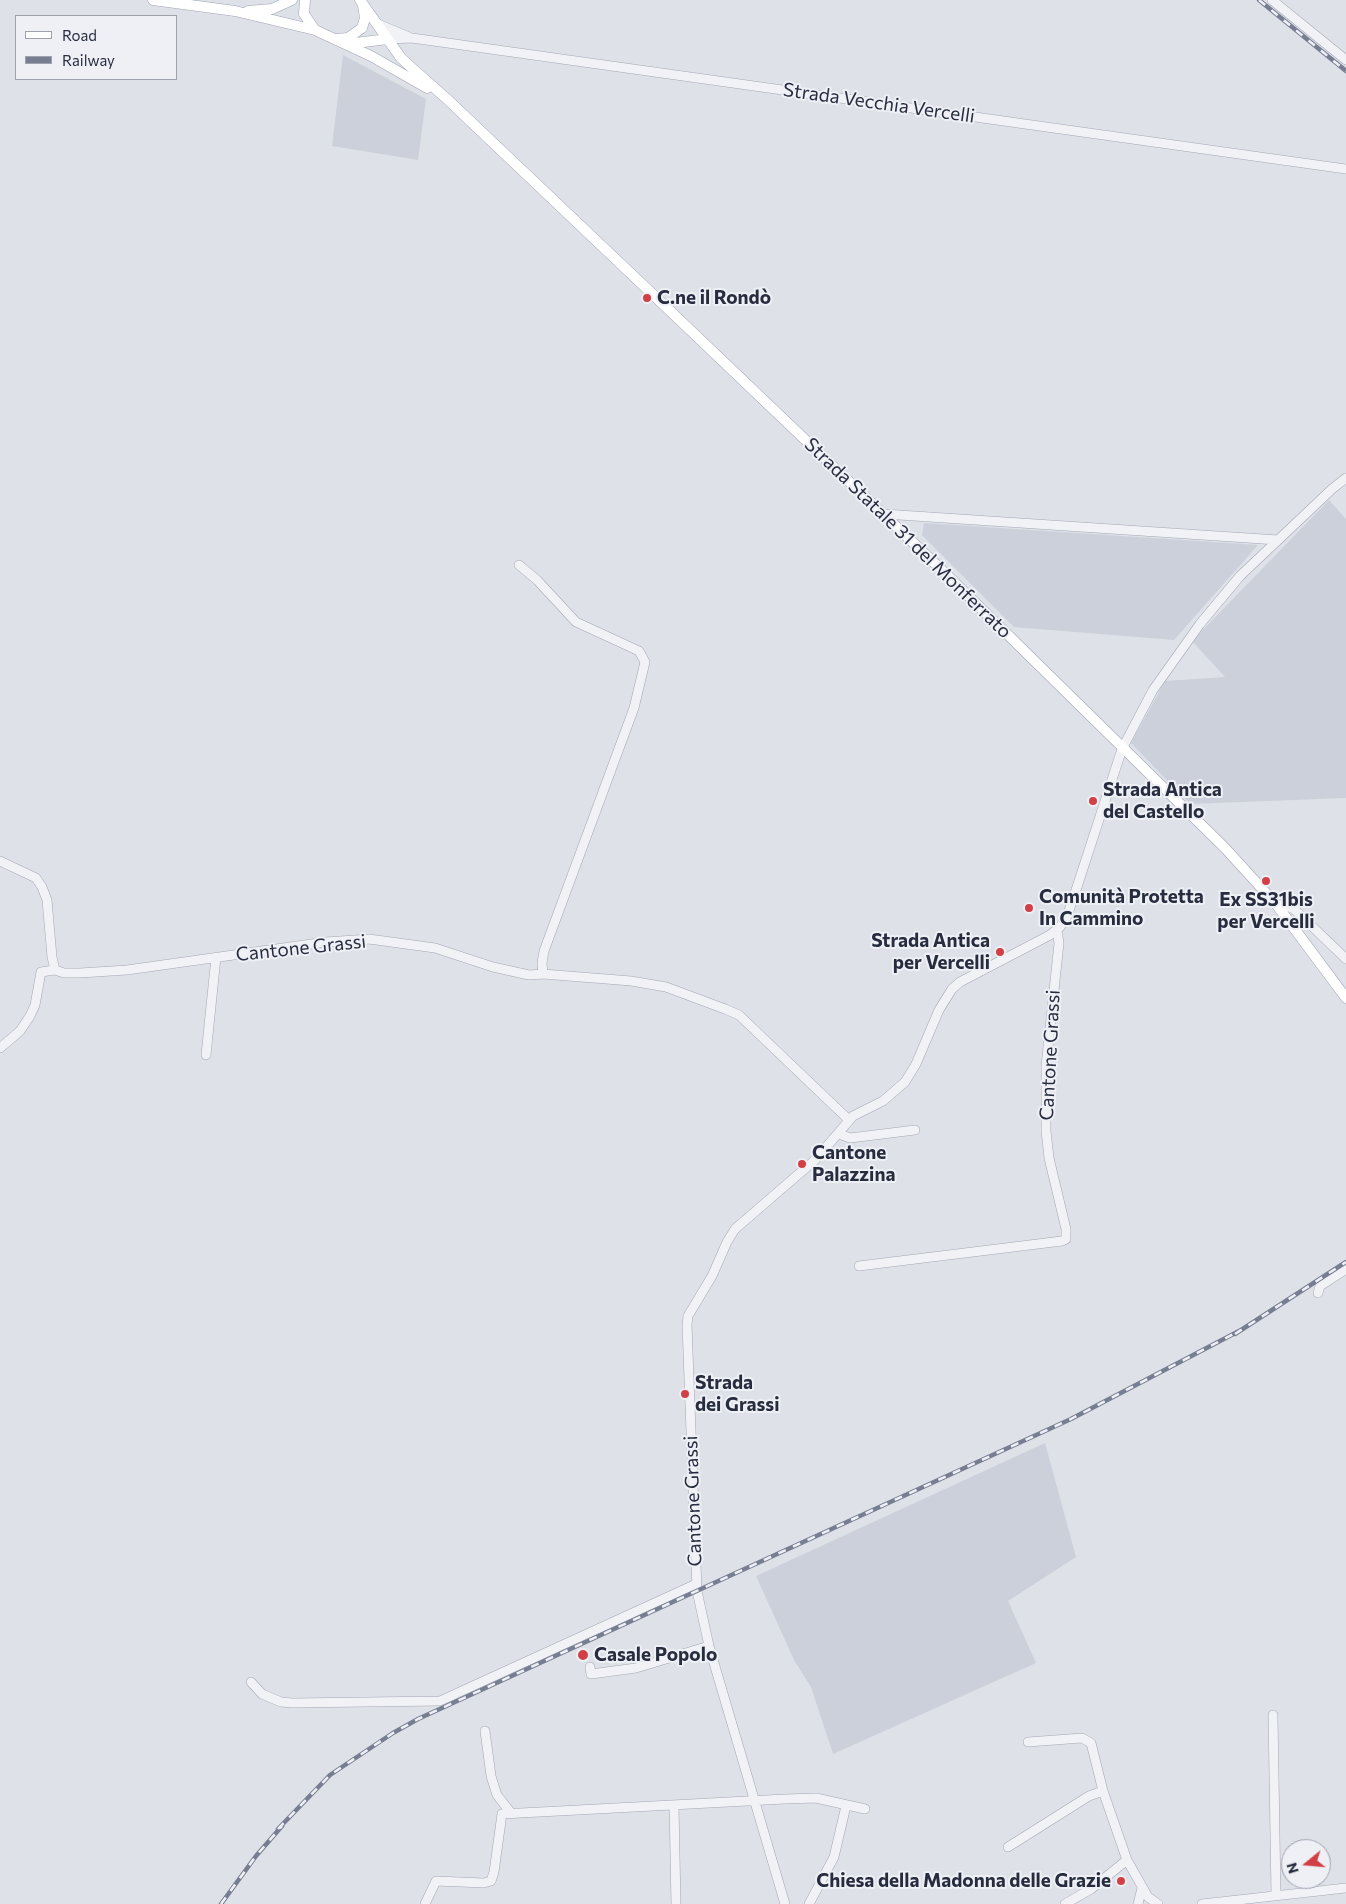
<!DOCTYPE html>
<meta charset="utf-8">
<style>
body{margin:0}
#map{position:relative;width:1346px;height:1904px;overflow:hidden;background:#dee1e8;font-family:Commissioner,sans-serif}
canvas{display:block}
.legend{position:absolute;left:15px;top:15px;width:162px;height:65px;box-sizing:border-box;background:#eef0f6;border:1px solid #9ea2ad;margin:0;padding:6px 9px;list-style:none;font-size:15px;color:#272d3f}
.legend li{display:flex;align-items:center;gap:10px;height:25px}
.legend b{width:25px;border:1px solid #9ea2ad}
.north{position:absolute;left:1281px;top:1839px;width:50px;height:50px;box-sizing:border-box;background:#eef0f6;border:1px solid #9ea2ad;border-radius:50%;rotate:253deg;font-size:14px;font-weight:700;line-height:20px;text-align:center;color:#272d3f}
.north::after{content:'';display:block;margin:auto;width:18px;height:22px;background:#d04045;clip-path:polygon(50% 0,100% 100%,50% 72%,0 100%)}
</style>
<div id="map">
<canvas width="1346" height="1904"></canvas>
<ul class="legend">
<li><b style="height:6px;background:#fff"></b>Road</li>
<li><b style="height:6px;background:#787e92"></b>Railway</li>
</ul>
<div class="north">N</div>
</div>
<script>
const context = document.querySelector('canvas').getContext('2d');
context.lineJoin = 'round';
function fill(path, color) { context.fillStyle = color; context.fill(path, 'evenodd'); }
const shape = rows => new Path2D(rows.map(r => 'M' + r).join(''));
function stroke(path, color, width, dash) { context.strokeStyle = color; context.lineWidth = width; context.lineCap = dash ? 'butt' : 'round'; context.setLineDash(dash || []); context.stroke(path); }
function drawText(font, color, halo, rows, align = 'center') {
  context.font = font + ' Commissioner,sans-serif'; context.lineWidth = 4; context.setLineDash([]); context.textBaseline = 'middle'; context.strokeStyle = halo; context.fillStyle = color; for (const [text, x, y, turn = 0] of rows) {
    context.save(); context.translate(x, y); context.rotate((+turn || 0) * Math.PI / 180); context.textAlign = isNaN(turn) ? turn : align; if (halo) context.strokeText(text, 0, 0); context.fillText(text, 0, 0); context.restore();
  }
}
fill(shape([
 [343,55,426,99,418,160,332,146],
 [1329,500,1346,519,1346,798,1190,804,1131,743,1165,681,1225,677,1192,641],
 [924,523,1258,545,1174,640,1014,627,922,535],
 [1045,1443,1076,1557,1008,1601,1036,1663,833,1754,811,1687,794,1660,756,1576]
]), '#ccd0da');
const minor = shape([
 [1272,0,1346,60],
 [378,24,409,37],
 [388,39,412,38,1346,169],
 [884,514,1278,540],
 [519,565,537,580,576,622,639,651,645,662,634,708,544,951,542,963,543,974],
 [0,861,36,878,42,887,47,900,52,957,55,970],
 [1276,904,1287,906,1294,909,1346,959],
 [0,1048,20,1031,30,1016,35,1005,41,972,55,970,64,973,80,973,127,970,326,942,369,939,435,948,493,967,529,975,543,974,631,981,666,987,725,1009,739,1015,849,1120],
 [206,1055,216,957],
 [839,1134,850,1138,915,1130],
 [859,1266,1062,1241,1066,1239,1066,1229,1049,1158,1046,1131,1046,1066,1059,943,1057,930],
 [1318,1293,1320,1286,1346,1269],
 [590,1667,591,1674,636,1668,709,1646],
 [251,1682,262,1694,281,1702,293,1703,440,1701,696,1584],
 [1273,1715,1276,1895],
 [485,1731,491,1776,497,1795,511,1813],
 [1028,1742,1082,1738,1091,1743,1103,1791,1127,1860],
 [674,1805,676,1904],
 [1008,1847,1089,1796,1103,1791],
 [425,1904,436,1881,484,1883,491,1881,494,1872,502,1814,785,1799,816,1798,865,1809],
 [785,1904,709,1646,697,1591,687,1325,688,1316,712,1276,727,1242,735,1229,815,1160,853,1116,883,1101,905,1082,916,1064,939,1010,952,989,960,982,1050,935,1060,927,1067,916,1077,887,1122,749,1153,690,1200,624,1240,576,1332,489,1346,478],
 [809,1904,834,1857,846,1806],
 [1065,1904,1091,1889,1127,1860,1148,1897,1158,1904],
 [1138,1904,1142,1888],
 [1202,1904,1346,1888]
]);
const major = shape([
 [153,0,235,11,315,30,371,56,427,88],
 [305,0,304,14,315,30],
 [360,0,401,58,412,68,447,99,644,286,947,575,1225,848,1276,904,1346,998],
 [248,11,272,9,292,0],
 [337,39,348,38,362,28,365,18,363,5],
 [347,44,388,39]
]);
stroke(minor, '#a3a7b2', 10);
stroke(major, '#9da4b4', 11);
stroke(minor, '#f1f2f6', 9);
stroke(major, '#fff', 10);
const rail = shape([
 [1259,0,1346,71],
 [1235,1334,1346,1262],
 [278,1829,330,1775,393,1733,418,1719,1071,1419,1241,1330],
 [221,1904,256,1856,282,1826]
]);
stroke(rail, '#787e92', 4.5);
stroke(rail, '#eef0f6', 2.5, [8]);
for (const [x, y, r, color] of [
 [647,298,5,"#d04045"],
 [1093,801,5,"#d04045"],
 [1266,881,5,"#d04045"],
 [1029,908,5,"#d04045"],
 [1000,952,5,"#d04045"],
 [802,1164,5,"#d04045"],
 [685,1394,5,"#d04045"],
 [583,1655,6,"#d04045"],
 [1121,1881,5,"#d04045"]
]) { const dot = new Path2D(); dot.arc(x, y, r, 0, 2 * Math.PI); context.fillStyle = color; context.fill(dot); stroke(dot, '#eef0f6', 2); }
drawText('19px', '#272d3f', '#eef0f6', [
 ["Strada Vecchia Vercelli",879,103,8],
 ["Strada Statale 31 del Monferrato",908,538,44],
 ["Cantone Grassi",301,948,-6],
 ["Cantone Grassi",1050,1055,-87],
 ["Cantone Grassi",693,1501,-92]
]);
drawText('bold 19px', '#272d3f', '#eef0f6', [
 ["C.ne il Rondò",657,298],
 ["Strada Antica",1103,790],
 ["del Castello",1103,812],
 ["Comunità Protetta",1039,897],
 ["In Cammino",1039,919],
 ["Ex SS31bis",1266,900,"center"],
 ["per Vercelli",1266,922,"center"],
 ["Strada Antica",990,941,"right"],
 ["per Vercelli",990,963,"right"],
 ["Cantone",812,1153],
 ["Palazzina",812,1175],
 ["Strada",695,1383],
 ["dei Grassi",695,1405],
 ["Casale Popolo",594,1655],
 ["Chiesa della Madonna delle Grazie",1111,1881,"right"]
], 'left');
</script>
